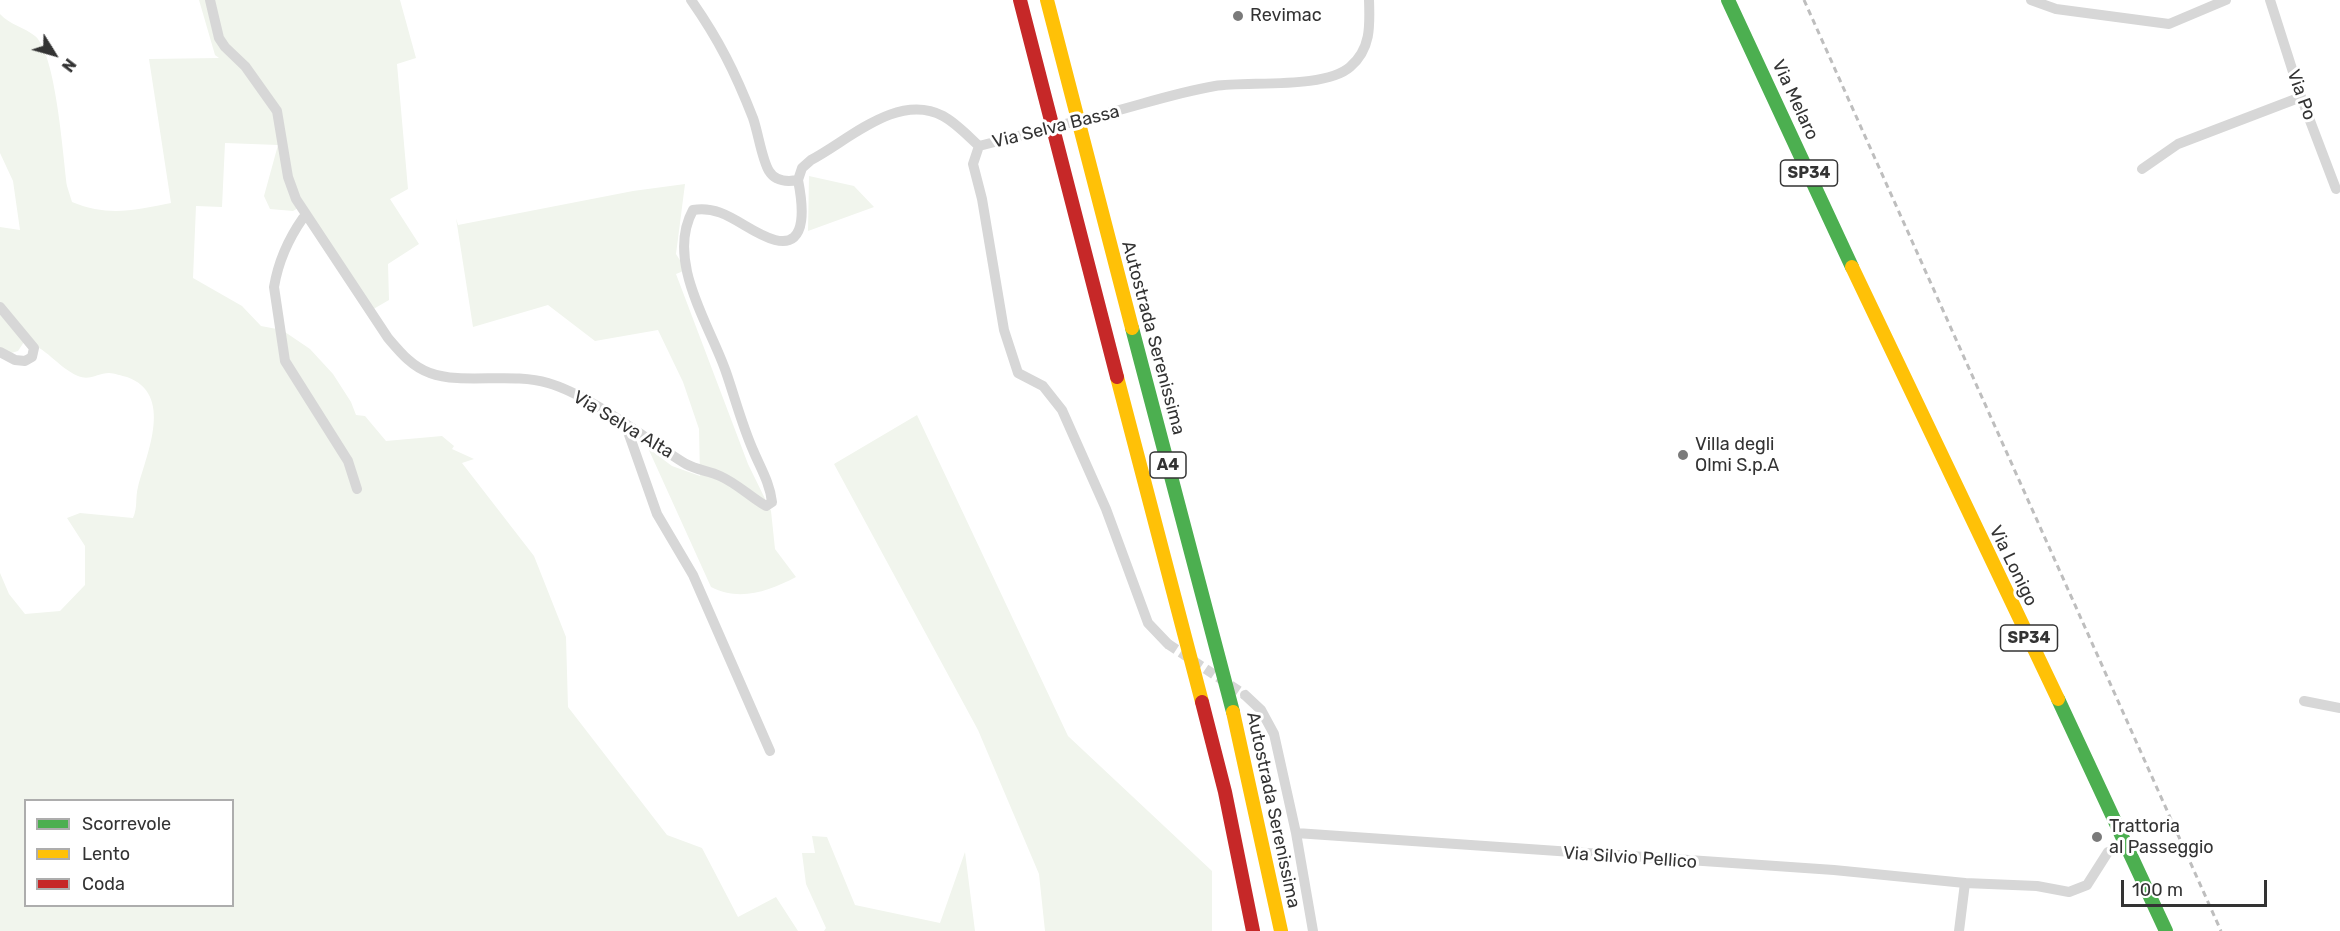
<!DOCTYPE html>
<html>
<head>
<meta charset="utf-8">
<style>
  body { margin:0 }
  #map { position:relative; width:2340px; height:931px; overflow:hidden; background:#fff; font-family:Rubik,sans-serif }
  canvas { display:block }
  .legend { position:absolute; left:24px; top:799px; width:210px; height:108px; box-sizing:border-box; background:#fff; border:2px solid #adadad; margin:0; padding:8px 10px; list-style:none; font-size:18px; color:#333 }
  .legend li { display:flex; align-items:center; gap:12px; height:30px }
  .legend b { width:30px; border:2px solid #adadad }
  .north { position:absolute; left:24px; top:24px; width:60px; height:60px; -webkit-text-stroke:4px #fff; paint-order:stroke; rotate:127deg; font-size:16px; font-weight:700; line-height:24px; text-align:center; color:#333 }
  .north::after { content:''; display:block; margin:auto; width:21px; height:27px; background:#333; clip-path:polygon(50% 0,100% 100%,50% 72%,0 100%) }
  .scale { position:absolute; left:2121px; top:880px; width:146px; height:27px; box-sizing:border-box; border:3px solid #333; border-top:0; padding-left:8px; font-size:18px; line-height:21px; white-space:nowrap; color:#333; -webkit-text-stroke:4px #fff; paint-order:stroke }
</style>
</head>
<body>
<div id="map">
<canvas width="2340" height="931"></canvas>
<ul class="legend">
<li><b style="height:8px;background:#4caf50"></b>Scorrevole</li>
<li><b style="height:8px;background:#ffc107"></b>Lento</li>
<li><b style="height:8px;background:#c62828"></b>Coda</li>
</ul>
<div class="north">N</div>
<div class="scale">100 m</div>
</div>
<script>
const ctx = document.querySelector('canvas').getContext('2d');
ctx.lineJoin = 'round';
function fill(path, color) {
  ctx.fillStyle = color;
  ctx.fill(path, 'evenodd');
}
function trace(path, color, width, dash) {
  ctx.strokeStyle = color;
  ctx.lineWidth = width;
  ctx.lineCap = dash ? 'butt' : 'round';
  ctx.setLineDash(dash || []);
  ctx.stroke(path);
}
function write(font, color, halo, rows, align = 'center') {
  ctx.font = font + ' Rubik,sans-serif';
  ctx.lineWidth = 6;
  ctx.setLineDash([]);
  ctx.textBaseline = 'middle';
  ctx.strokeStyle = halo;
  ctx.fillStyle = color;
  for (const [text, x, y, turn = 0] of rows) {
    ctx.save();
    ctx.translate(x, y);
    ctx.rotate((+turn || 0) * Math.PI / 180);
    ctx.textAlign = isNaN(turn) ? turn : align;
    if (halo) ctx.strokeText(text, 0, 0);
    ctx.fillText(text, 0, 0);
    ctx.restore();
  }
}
fill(new Path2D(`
  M199,0H400L416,58L397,64L408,189L390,199L419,244L388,264L389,300L370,311L300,207L293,211L270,209L264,196L278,145L225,143L222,207L196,206L193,278L242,306L261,326L282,330L310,349L333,374L351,402L356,415L365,416L386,441L442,436L454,446L452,449L474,459L462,463L534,556L566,637L568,707L667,835L702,848L738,917L776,897L798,931H0V573L9,594L25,614L60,611L85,585V546L67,518L80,513L133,518C138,507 135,498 138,487C147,453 174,394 127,377C122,376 114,373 109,373C98,373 90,381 78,376C57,367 46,346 24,342L18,351L8,354L0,350V227L20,230L13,181L0,153V14C10,25 24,27 35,36C56,53 63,156 67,186L72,202C109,217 134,210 171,203L149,59L219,58L215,55ZM26,800H232V906H26Z
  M809,176L854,186L874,207L808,231Z
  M685,184L676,254L686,270L676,274L748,464L771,511L775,549L796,577C769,591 740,602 711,587L648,448L672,466L700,476L699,429L683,382L658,330L595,341L548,305L473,327L456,218L458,225L633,191Z
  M917,415L1068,736L1212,871V931H1045L1039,874L978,730L834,464Z
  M812,836L827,837L855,905L940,923L965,852L975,931H824L826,928L806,884L802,853H815Z`), '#f1f5ed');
trace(new Path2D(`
  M1168,644L1245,695`), '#d6d6d6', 10, [10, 5]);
trace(new Path2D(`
  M210,0L219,38L225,47L245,66L277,111L288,177L296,199L388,338C400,352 412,367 430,373C462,385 512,372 548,383C590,395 647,440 686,464C697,470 709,471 720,476C738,484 750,497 766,506L772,502C770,483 760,467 753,450C742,425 735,398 726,372C710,325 665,261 693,210C725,204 746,232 775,240C810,249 802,200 798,180
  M691,0C719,40 735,72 753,118C758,132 762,160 769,171C775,181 787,182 798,180L802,168L811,160C848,141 897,92 943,116C956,123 968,136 979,146L1022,135
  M2031,0L2056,9L2169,24L2226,0
  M2270,0L2301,97L2336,189
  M1108,113C1143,104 1179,92 1215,86C1249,81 1325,89 1350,67C1371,49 1370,26 1369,0
  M979,146L973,164L982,199L1004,330L1018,373L1043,386L1062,410L1106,509L1148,623L1168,644
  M2142,169L2178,144L2301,97
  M307,217L303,218C289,238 278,263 274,287L285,361L348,461L357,489
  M0,307L34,348L32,357L25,361L15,360L0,352
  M626,426L657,514L693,575L770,751
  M1245,695L1261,710L1274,734L1296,833L1313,931
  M2304,701L2340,708
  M1296,833L1834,870L1965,883L2037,886L2069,892L2087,885L2108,852L2128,846
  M1959,931L1965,883`), '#d7d7d7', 10);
trace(new Path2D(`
  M1728,0L1852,267
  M1132,328L1233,712
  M2058,699L2166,931`), '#4caf50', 14);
trace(new Path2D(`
  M1047,0L1132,328
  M1852,267L2058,699
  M1117,377L1202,702
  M1233,712L1281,931`), '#ffc107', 14);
trace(new Path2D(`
  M1020,0L1117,377
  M1202,702L1225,792L1253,931`), '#c62828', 14);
trace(new Path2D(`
  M1804,0L2221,931`), '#bebebe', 3, [6, 4.5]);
trace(new Path2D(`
  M1022,135L1108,113`), '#d7d7d7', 10);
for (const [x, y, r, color] of [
  [1238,16,6,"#7a7a7a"],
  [1683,455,6,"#7a7a7a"],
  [2097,837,6,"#7a7a7a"]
]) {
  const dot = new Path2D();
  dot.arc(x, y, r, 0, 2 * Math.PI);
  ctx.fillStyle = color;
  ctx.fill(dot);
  trace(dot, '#fff', 2);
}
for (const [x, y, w] of [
  [1809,173,57],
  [1168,465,36],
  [2029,638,57]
]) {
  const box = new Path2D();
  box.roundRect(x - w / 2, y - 13, w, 26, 4.5);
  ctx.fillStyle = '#fff';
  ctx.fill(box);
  trace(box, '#333', 1.5);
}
write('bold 16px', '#333', null, [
  ["SP34",1809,173],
  ["A4",1168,465],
  ["SP34",2029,638]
]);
write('18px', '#333', '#fff', [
  ["Revimac",1250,16],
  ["Villa degli",1695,445],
  ["Olmi S.p.A",1695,466],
  ["Trattoria",2109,827],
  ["al Passeggio",2109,848]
], 'left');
write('18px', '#333', '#fff', [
  ["Via Po",2301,95,70],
  ["Via Melaro",1795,100,65],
  ["Via Selva Bassa",1056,127,-14],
  ["Autostrada Serenissima",1153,338,75],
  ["Via Selva Alta",623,425,31],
  ["Via Lonigo",2013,566,64],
  ["Autostrada Serenissima",1273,810,78],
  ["Via Silvio Pellico",1630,858,4]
]);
</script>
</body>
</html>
